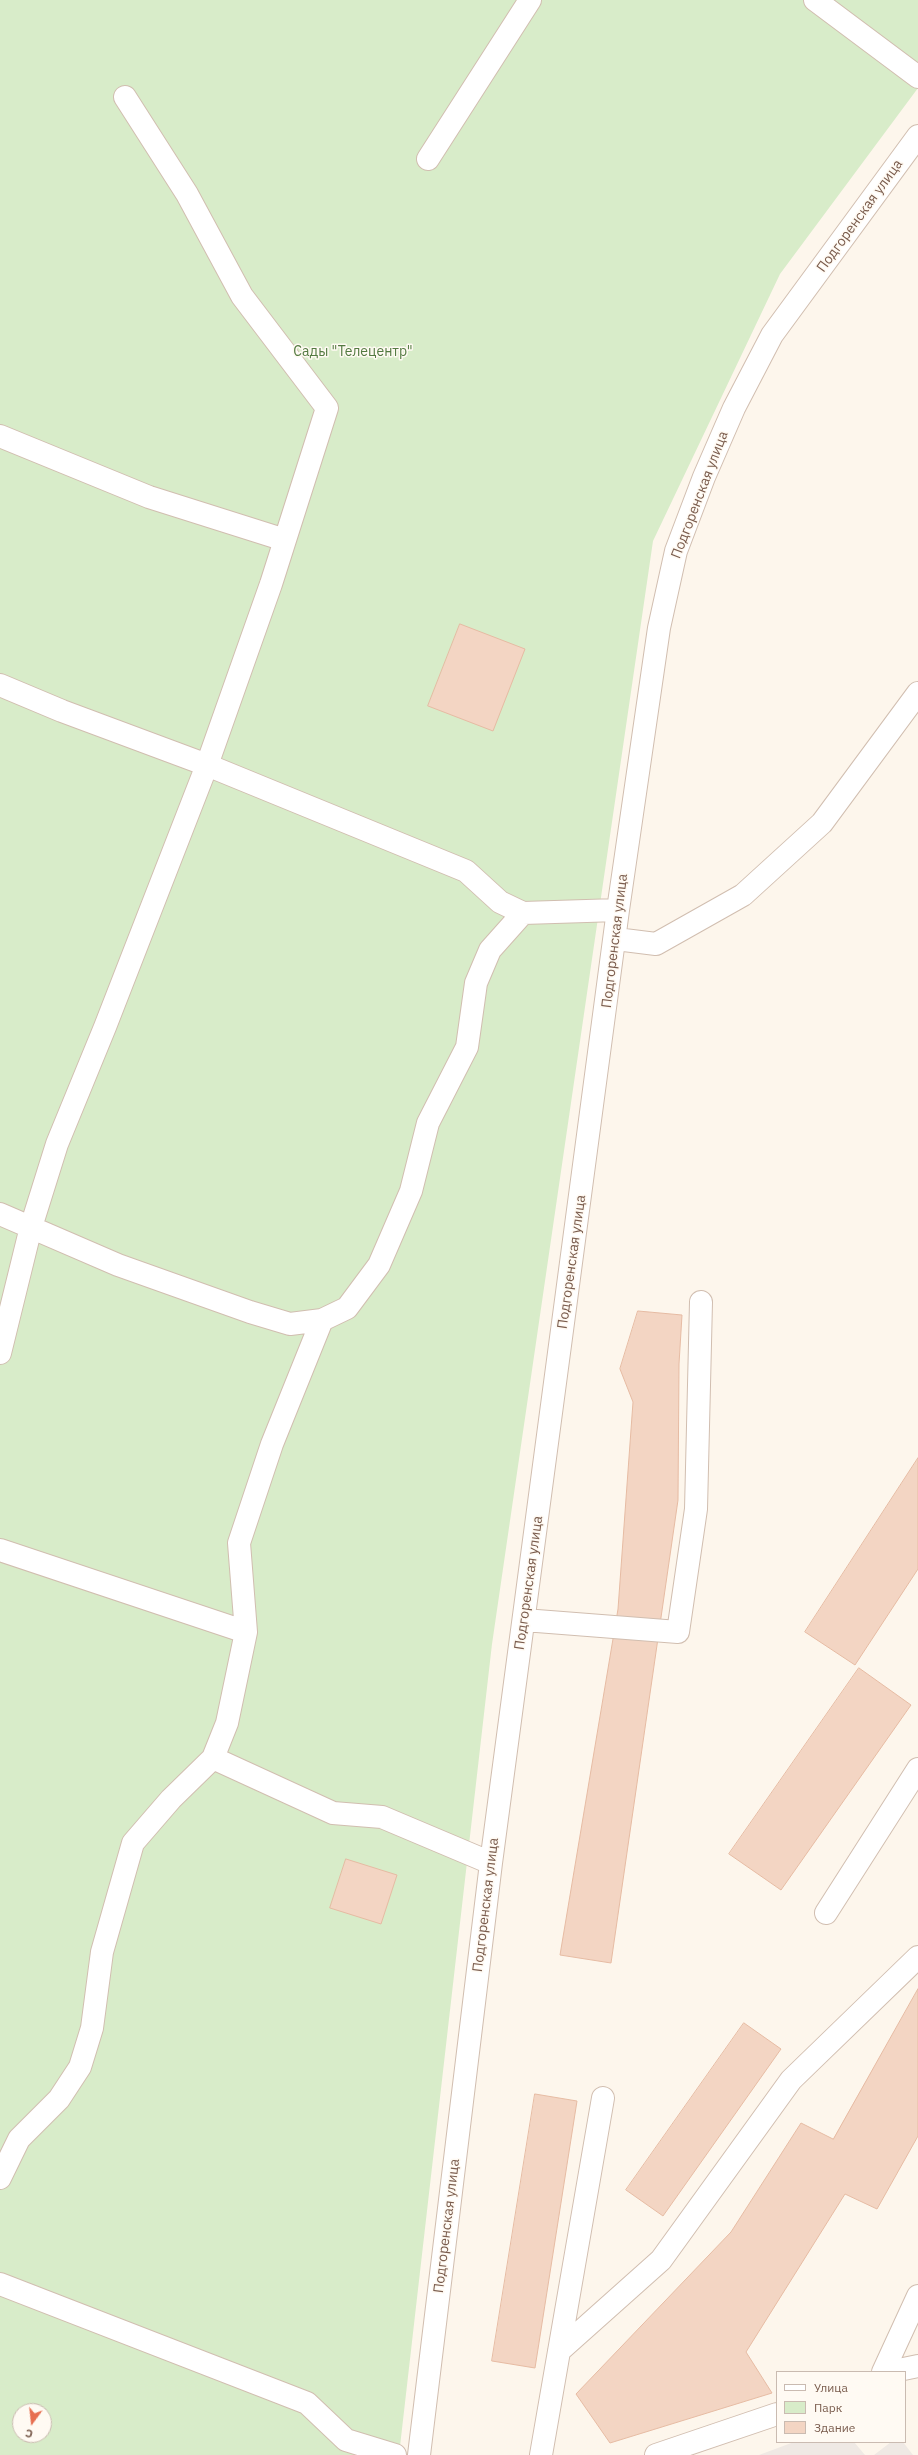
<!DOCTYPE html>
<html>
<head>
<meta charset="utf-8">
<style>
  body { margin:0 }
  #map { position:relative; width:918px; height:2455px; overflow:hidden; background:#fdf6ec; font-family:"IBM Plex Sans",sans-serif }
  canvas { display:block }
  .legend { position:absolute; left:776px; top:2371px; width:130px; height:72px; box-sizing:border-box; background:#fffaf3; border:1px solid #cabbb1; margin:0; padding:5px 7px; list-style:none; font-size:12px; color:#7a5c4d }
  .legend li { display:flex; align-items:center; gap:8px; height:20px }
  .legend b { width:20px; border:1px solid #cabbb1 }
  .north { position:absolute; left:12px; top:2403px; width:40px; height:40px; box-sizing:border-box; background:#fffaf3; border:1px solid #cabbb1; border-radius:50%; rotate:195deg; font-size:11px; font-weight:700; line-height:16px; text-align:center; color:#7a5c4d }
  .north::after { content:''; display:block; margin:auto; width:14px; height:18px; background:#e76f51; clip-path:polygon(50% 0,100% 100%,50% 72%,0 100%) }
</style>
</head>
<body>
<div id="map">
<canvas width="918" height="2455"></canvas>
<ul class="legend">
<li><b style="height:5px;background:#fff"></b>Улица</li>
<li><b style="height:11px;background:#d8ecc9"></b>Парк</li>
<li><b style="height:11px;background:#f3d5c3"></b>Здание</li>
</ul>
<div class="north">С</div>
</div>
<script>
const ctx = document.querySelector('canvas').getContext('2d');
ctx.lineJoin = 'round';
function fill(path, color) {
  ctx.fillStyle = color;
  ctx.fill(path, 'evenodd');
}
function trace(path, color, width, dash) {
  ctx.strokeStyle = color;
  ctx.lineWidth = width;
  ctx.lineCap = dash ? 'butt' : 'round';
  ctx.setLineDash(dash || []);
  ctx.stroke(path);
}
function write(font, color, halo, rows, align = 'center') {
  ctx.font = font + ' "IBM Plex Sans",sans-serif';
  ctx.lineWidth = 3;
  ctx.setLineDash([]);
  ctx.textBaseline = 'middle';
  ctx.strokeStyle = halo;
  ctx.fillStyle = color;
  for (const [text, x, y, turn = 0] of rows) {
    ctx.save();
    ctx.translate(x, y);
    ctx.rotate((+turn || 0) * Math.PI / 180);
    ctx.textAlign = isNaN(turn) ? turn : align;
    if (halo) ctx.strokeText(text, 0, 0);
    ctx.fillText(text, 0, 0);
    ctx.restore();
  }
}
fill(new Path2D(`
  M794,2442H854L865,2455H759Z
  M891,2442H903L913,2455H874Z`), '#efe9e4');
fill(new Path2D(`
  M0,0H918V88L780,274L653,541L492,1644L399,2455H0ZM20,2411H44V2435H20Z`), '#d8ecc9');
const building = new Path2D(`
  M460,624L525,649L493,731L428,706Z
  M638,1311L682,1315L679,1364L678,1500L611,1963L560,1955L618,1609L633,1402L620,1369Z
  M918,1458V1569L855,1665L805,1632Z
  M859,1668L911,1705L781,1890L729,1854Z
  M346,1859L397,1875L381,1924L330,1908Z
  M918,1989V2136L877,2209L845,2194L746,2352L772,2393L610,2443L576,2394L731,2232L801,2123L833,2139Z
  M744,2023L781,2049L663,2216L626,2190Z
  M535,2094L577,2101L535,2368L492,2361Z`);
fill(building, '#f3d5c3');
trace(building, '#e6bba3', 1);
const minor = new Path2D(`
  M815,0L918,77
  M125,97L187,194L242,296L327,408L271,584L207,765L466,871L500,902L523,913L618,910
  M428,159L530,0
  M0,436L149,497L285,540
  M0,685L62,711L207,765L105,1027L57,1144L31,1227L0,1353
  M616,939L656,944L743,895L822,823L918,693
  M0,1214L118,1265L250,1312L290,1324L322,1320L347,1308L379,1265L411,1191L428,1123L467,1047L476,983L490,950L523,913
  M0,1550L246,1632
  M524,1620L678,1632L696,1509L701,1302
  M213,1758L333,1813L382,1817L491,1863
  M826,1913L918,1769
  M0,2178L19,2139L59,2099L80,2067L92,2028L102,1952L133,1843L171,1799L213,1758L227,1723L246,1632L239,1543L272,1444L322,1320
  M0,2284L307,2403L346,2440L395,2455
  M559,2351L661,2260L791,2080L918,1957
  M883,2372L918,2296
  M889,2372L918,2366
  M419,2455L491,1863L618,910L659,628L676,551L704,477L734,408L772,335L918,136
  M541,2455L603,2098
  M656,2455L777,2414`);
trace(minor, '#d1beb0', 24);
trace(minor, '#fff', 22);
write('14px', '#7a5c4d', '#fffaf3', [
  ["Подгоренская улица",860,216,-54],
  ["Подгоренская улица",700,495,-69],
  ["Подгоренская улица",615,941,-83],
  ["Подгоренская улица",572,1262,-82],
  ["Подгоренская улица",529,1583,-82],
  ["Подгоренская улица",486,1905,-83],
  ["Подгоренская улица",447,2226,-83]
]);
write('14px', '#537a41', '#fffaf3', [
  ["Сады \"Телецентр\"",353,352]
]);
</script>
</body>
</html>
